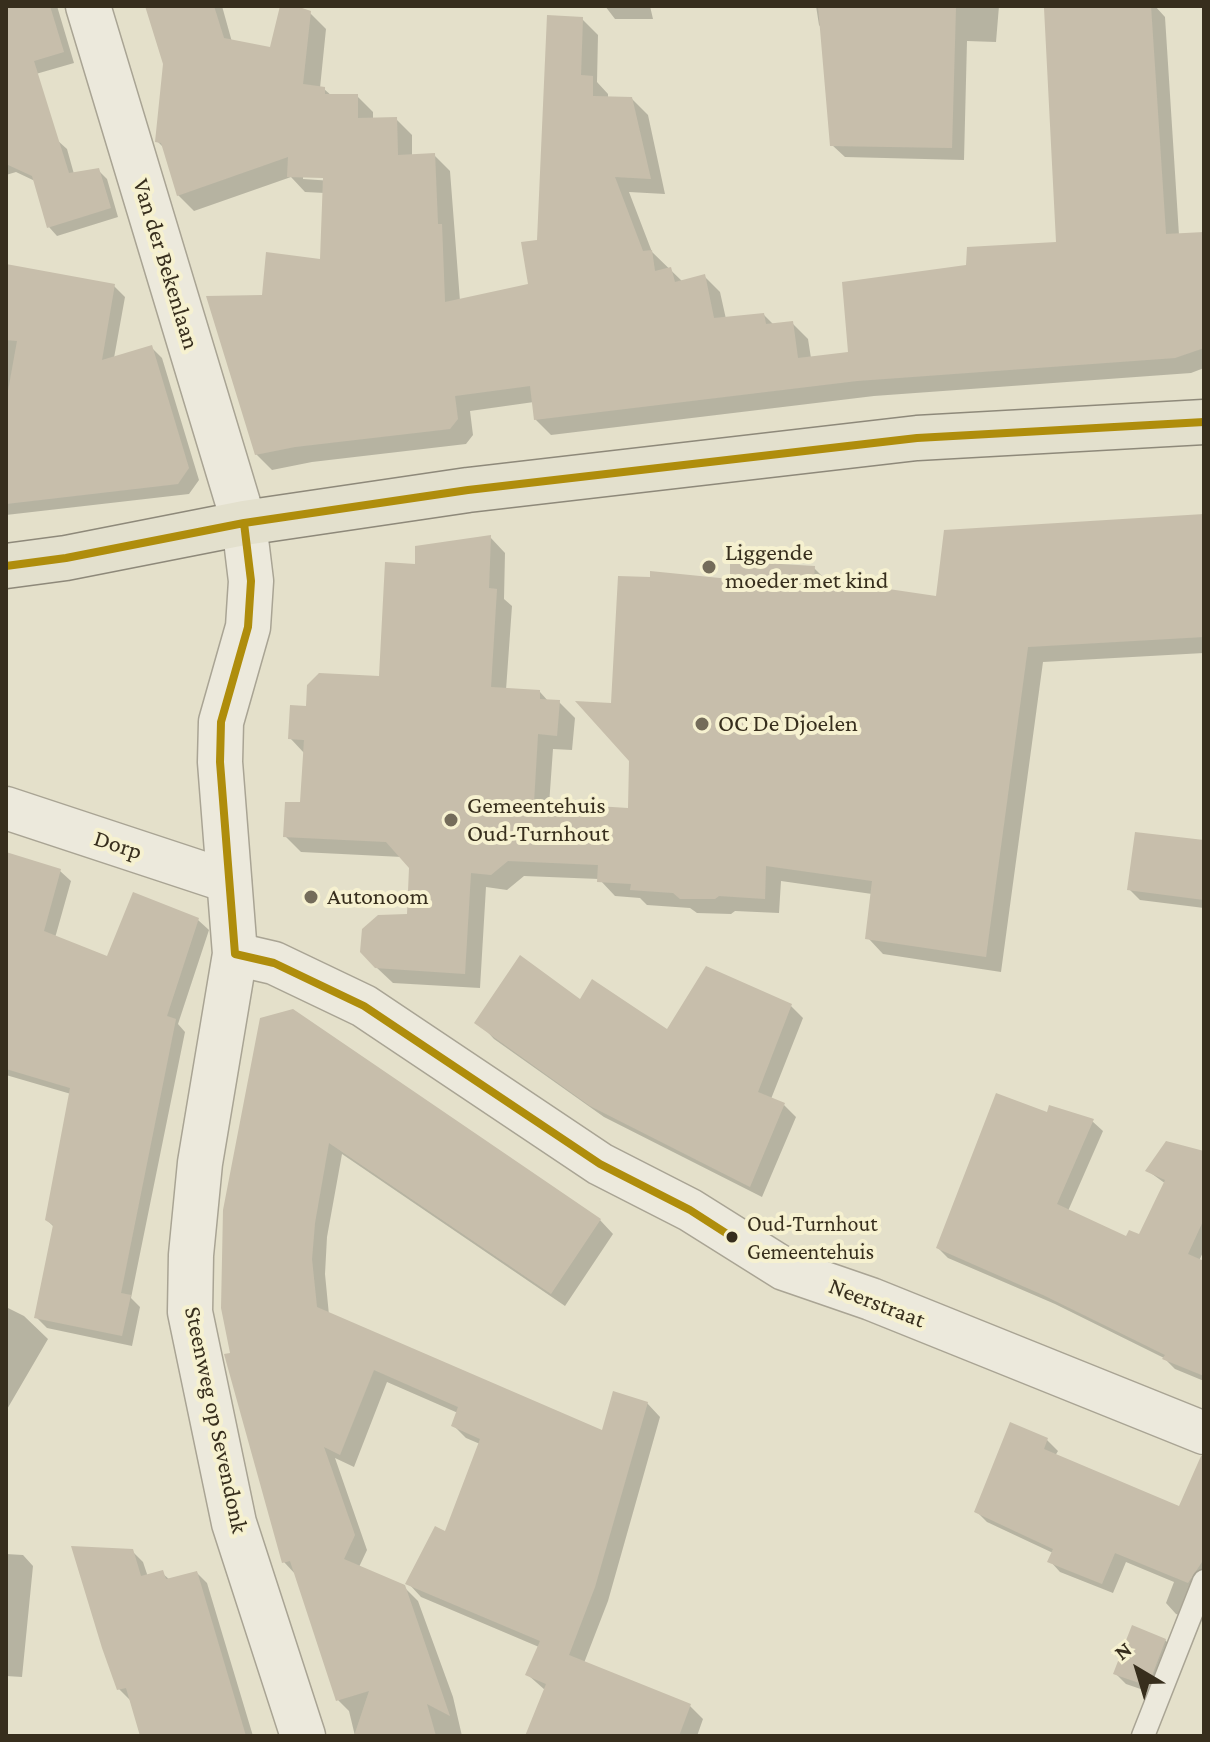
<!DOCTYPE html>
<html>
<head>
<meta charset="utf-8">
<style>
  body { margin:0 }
  #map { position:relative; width:1210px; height:1742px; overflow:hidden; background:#e4e0ca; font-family:"Crimson Pro",serif }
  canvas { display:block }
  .frame { position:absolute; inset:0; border:8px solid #372e1d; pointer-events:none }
  .north { position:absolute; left:1098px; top:1630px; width:80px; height:80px; -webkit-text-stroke:6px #f6f1d0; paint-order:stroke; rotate:322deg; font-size:22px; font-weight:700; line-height:32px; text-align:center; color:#372e1d }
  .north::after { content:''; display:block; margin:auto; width:28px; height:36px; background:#372e1d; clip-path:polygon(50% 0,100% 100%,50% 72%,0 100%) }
</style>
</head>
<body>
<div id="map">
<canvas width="1210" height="1742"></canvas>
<div class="frame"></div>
<div class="north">N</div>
</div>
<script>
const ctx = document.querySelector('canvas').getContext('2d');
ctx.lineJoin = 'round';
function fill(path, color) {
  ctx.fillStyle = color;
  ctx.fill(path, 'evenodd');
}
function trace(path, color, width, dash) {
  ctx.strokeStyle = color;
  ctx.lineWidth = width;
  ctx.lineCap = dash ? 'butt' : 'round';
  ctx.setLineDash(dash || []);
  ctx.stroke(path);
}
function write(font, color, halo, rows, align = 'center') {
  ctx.font = font + ' "Crimson Pro",serif';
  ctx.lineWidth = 8;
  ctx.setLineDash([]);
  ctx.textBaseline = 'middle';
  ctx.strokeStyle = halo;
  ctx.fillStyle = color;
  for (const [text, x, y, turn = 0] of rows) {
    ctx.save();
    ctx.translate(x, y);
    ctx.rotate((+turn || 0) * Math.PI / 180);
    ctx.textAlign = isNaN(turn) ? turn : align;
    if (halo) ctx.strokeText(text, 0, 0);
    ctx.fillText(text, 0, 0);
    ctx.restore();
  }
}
fill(new Path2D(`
  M6,6H57L74,63L22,78L6,52Z
  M147,6H222L232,42L262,87L282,6L310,13L326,29L320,88L324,89L332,96H357L373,112V120L396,119L412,135V156L434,155L450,171L460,301L530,286L582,19L598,35L597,82L608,94V98L632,99L648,115L665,194L629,192L652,252L683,282L704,276L720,292L726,319L764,315L774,325L792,323L808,339L811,358L850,354L968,267L1058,244L1046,9L1087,6H1155L1165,17L1179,235L1204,234V368L1191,373L874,396L551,435L535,419L534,402L470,411L473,435L466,444L312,462L272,470L256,454L264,297L322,261L325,193L305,192L291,177L194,211L178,195L165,149L157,141L165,64ZM303,175L333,177V181L303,179Z
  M605,6H650L653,19H615Z
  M816,6H999L996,42L967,41L964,160L845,157L832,145L822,29L819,25Z
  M6,121L57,140L67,149L74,174L98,170L107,179L118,217L57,236L49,227L35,181L16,172L6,175Z
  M6,266L114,286L125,297L114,358L152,348L162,358L199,480L189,494L6,515Z
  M1204,517V653L1043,662L1001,972L883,954L868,938L872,894L781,881L779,913L735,911L731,914L697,913L690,908L647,905L640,898L615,896L599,879L524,876L507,890L486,887L480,988L393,983L376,967L409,916L411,868L402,857L301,852L285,836L302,805L305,754L290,738L307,708L381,678L417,566L490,537L505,553L504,599L512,606L506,690L540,692L549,702H559L575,718L572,750L553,749L549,805L629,811L631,760L613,705L732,581L814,568L828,582L937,598Z
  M1204,842V908L1140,900L1129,889Z
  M6,854L60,871L71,881L55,938L108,959L198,920L209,930L178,1024L185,1032L131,1298L140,1307L132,1346L47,1328L36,1317L54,1227L47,1220L71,1094L6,1075Z
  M580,1002L667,1031L791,1006L803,1018L771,1099L784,1105L796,1117L762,1197L604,1117L494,1039L482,1026Z
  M262,1020L600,1220L613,1234L565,1306L342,1154L327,1237L325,1274L329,1315L603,1432L647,1403L660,1417L608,1601L584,1663L690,1706L703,1719L697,1736H527L545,1690L528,1675L539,1647L421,1597L408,1583L446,1534L480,1444L466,1438L453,1425L458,1413L387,1382L354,1467L335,1458L367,1550L359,1567L404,1587L418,1601L453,1697L462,1736H355L349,1711L338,1700L297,1576L284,1562L232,1355Z
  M1048,1115L1092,1121L1103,1131L1068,1211L1127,1239L1140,1237L1166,1184L1148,1171L1204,1153V1250L1199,1261L1204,1264V1381L1175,1369L1164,1358L1055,1304L948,1258L938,1248Z
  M6,1307L24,1316L48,1339L6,1411Z
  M1047,1440L1058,1451L1055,1456L1180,1509H1204V1583L1189,1618L1176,1614L1166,1603L1174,1582L1126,1562L1113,1593L1060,1572L1050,1561L1053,1553L987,1522L976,1511Z
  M132,1551L143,1562L148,1577L162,1573L170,1580L197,1573L207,1583L253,1736H142L130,1700L119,1689Z
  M6,1554L23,1555L33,1566L22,1677L6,1676Z
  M1165,1640L1176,1651L1158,1695L1126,1684L1115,1673Z`), '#0003');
fill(new Path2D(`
  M6,6H50L64,52L34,61L69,173L99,168L111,208L47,228L32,176L6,164Z
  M145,6H214L224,38L270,47L280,6H296L311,11L303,84L325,87V94H358V118L397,117L398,155L435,153L438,224H442L445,302L528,284L521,242L537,240L547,15L583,17L581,75L593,76V96L632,97L651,179L615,177L643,251L652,250L655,271L671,267L675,282L705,274L714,318L764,313L766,324L793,321L798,358L848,352L842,282L966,265L967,247L1056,242L1044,8L1151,6L1166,234L1204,232V348L1175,358L857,381L534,420L530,386L455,396L458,419L450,429L295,447L255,455L206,296L262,295L266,252L320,259L323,178L287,177L288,157L177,196L161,143L155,142L163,64Z
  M818,6H956L952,148L830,146Z
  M6,264L115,284L102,360L152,345L189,468L178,484L6,504V402L17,341L6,340Z
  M1204,514V637L1028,647L986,957L865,939L872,881L766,866L765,899L719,896L715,899H680L673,893L630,890L631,884L597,882L598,865L508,861L491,875L471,873L465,974L375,968L360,952L362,929L378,915L407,914L409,868L386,842L283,837L285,802H300L304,740L288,739L290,705L306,706L307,685L319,673L379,676L385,562L415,564V546L491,535L489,588L497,589L491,687L540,690V699L560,700L557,736L538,734L534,802L628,808L629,761L575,701L611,703L618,576L650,577V571L730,579V561L815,566L814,578L936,596L944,530Z
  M1135,832L1204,840V900L1127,890Z
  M6,852L61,869L44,931L107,956L133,892L199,918L167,1016L176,1019L121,1293L131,1295L122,1336L34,1318L53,1225L45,1220L70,1088L6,1069Z
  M520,955L580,999L592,979L667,1029L706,966L792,1004L758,1092L785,1103L750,1187L590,1106L474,1023Z
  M293,1009L601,1219L551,1294L329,1143L315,1223L312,1259L317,1307L602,1430L613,1391L648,1402L595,1587L569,1655L691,1704L679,1736H525L546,1684L525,1675L540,1641L405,1584L435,1526L445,1531L480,1439L451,1426L458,1407L374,1370L340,1455L324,1447L355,1535L344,1559L405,1585L450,1716L427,1704L436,1736H354L369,1691L336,1701L290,1561L282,1563L224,1354L230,1353L221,1308L223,1210L260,1018Z
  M996,1093L1047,1112L1049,1105L1094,1119L1057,1204L1126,1236L1129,1230L1139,1234L1165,1180L1145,1171L1166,1141L1204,1151V1219L1188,1254L1204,1261V1376L1162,1359L1165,1355L1043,1295L936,1248Z
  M1010,1422L1048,1438L1044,1449L1179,1506L1201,1456H1204V1559L1188,1583L1115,1553L1102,1584L1047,1562L1053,1549L974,1512Z
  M71,1546L133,1549L141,1576L163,1570L166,1579L197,1571L246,1736H140L126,1688L117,1690L102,1648Z
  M1132,1625L1166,1639L1148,1686L1113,1674Z`), '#c7beab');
const service = new Path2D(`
  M1143,1736L1204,1581`);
const minor = new Path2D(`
  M6,808L230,882
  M235,954L274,963L364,1006L600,1164L690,1210L784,1269L871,1299L1204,1433`);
const tertiary = new Path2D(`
  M88,6L244,523L251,581L248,627L221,722L220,762L235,954L200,1163L191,1255L190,1312L234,1523L303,1736`);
const primary = new Path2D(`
  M6,566L66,558L244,523L468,490L917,438L1204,422`);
trace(service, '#a9a494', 25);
trace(minor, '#a9a494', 45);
trace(tertiary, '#a9a494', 47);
trace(primary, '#8e897a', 47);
trace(service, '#ece9dc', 22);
trace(minor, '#ece9dc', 42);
trace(tertiary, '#ece9dc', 44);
trace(primary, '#e3e0cd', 44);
trace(new Path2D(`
  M244,523L251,581L248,627L221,722L220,762L235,954L274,963L364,1006L600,1164L690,1210L732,1237
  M6,566L66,558L244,523L468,490L917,438L1204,422`), '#af8d0c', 8);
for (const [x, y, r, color] of [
  [709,567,8,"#746c5a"],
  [702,724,8,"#746c5a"],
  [451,820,8,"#746c5a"],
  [311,897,8,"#746c5a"],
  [732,1237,7,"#372e1d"]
]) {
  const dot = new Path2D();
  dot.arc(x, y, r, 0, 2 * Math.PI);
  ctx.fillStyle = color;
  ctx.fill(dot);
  trace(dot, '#f6f1d0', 3);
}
write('22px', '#372e1d', '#f6f1d0', [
  ["Oud-Turnhout",747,1224],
  ["Gemeentehuis",747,1252]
], 'left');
write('24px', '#372e1d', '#f6f1d0', [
  ["Van der Bekenlaan",166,264,73],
  ["Dorp",118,845,18],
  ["Neerstraat",877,1303,21],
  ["Steenweg op Sevendonk",216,1420,78]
]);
write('24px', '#372e1d', '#f6f1d0', [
  ["Liggende",725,553],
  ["moeder met kind",725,581],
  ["OC De Djoelen",718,724],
  ["Gemeentehuis",467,806],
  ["Oud-Turnhout",467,834],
  ["Autonoom",327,897]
], 'left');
</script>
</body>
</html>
